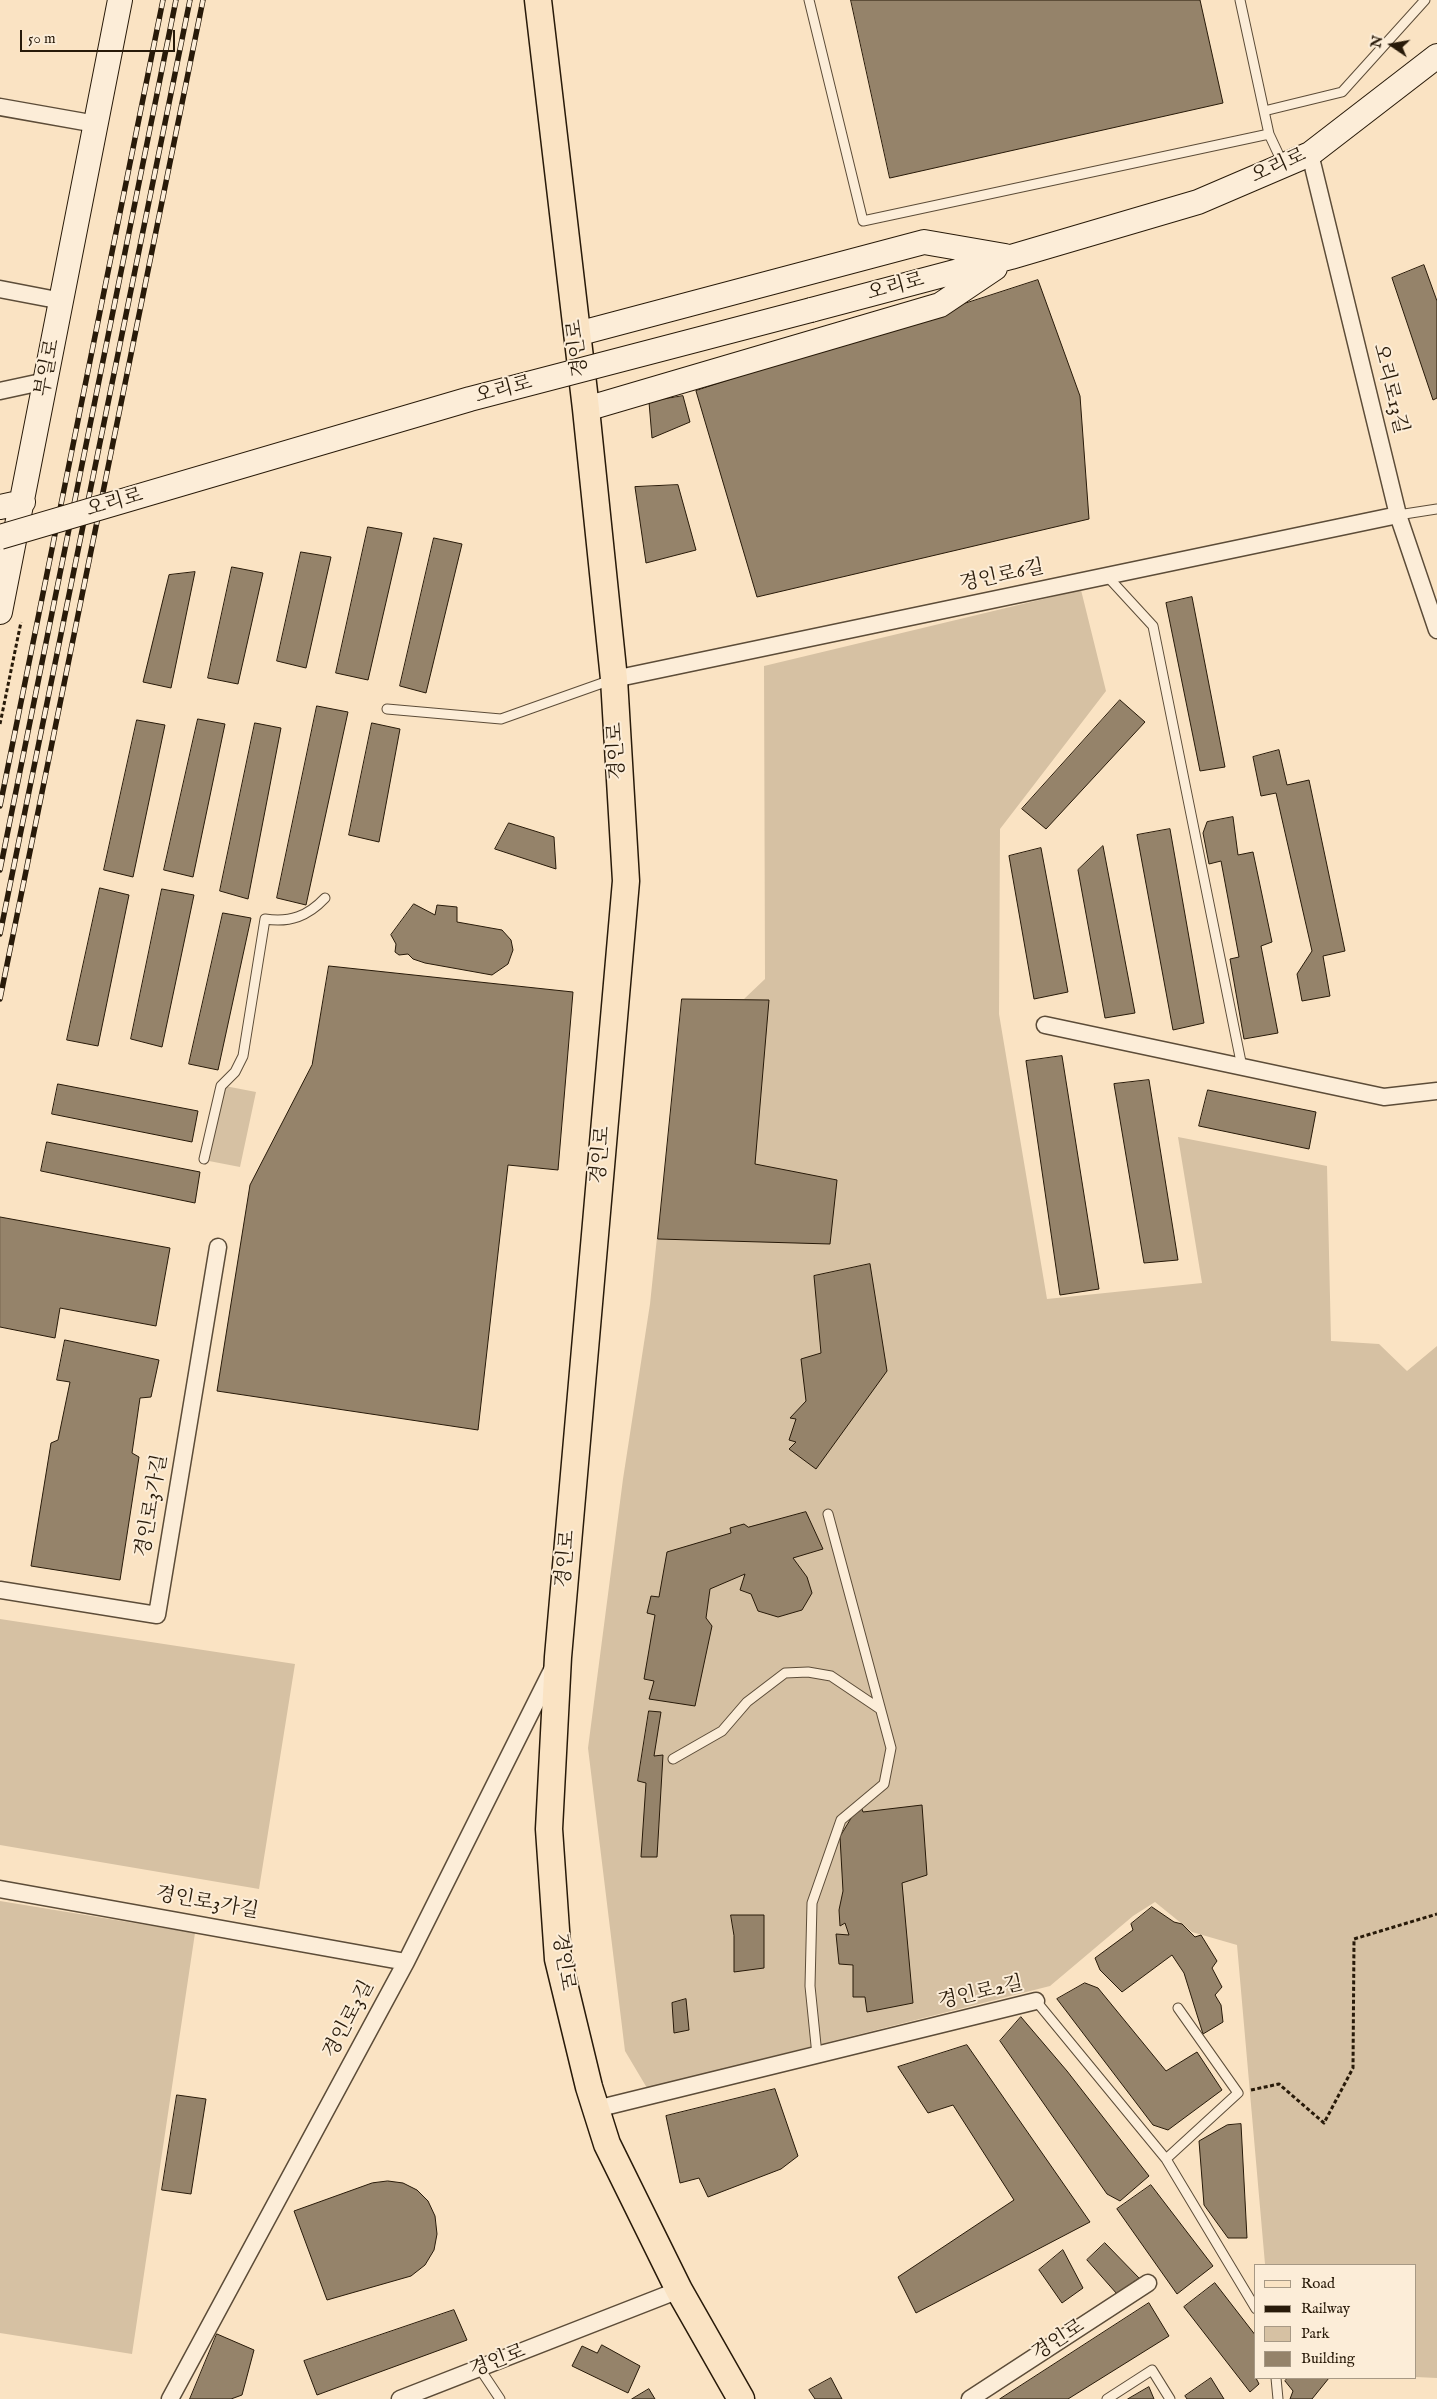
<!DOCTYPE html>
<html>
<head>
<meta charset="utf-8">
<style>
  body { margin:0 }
  #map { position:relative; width:1437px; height:2399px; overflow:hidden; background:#fae3c3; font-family:"IM FELL English",serif }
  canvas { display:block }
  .legend { position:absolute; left:1254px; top:2264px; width:162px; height:115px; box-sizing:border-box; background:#fcedd8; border:1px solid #a79985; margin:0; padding:6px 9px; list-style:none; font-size:15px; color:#281a09 }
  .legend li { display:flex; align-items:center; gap:10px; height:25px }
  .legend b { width:25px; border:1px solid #a79985 }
  .north { position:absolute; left:1367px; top:20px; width:50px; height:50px; -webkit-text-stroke:4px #fcedd8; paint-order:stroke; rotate:282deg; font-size:14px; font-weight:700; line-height:20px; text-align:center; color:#281a09 }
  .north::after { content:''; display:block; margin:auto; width:18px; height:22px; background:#281a09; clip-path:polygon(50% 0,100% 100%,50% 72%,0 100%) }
  .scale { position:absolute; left:20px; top:30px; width:155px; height:22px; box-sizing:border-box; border:2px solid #281a09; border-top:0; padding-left:6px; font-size:15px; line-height:18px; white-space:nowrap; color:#281a09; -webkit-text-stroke:4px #fcedd8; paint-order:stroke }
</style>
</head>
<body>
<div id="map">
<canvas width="1437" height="2399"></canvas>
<ul class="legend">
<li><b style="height:6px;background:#fae3c3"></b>Road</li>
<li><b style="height:6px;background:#281a09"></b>Railway</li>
<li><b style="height:14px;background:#d6c1a3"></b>Park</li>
<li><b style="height:14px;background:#95836a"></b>Building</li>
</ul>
<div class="north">N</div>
<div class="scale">50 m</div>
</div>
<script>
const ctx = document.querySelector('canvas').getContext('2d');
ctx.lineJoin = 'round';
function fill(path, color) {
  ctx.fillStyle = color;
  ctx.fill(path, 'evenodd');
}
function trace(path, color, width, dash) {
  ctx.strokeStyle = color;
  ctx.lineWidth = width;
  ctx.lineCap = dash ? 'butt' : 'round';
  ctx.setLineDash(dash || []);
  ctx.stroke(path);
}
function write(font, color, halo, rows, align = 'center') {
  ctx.font = font + ' "IM FELL English","Noto Serif KR",serif';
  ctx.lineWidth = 4;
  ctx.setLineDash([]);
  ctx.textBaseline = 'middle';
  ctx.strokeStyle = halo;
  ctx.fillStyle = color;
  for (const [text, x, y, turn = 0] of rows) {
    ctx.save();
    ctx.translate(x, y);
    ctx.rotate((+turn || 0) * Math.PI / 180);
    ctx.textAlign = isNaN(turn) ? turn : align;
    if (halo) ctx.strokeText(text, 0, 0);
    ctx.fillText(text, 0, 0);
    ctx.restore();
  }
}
fill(new Path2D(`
  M1081,590L1106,691L1000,829L999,1014L1047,1299L1202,1283L1178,1137L1327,1166L1331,1341L1379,1344L1407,1371L1437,1346V2378L1416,2377V2265L1265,2264L1237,1945L1192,1932L1155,1902L1133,1916L1050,1986L647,2088L625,2051L588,1748L623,1479L650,1304L682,999H744L765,979L764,666Z
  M225,1086L256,1092L240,1167L209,1161Z
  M0,1619L295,1664L259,1889L0,1845Z
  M0,1901L195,1933L132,2354L0,2333Z`), '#d6c1a3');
const building = new Path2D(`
  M851,0H1200L1223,103L890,178Z
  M1424,265L1437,301V398L1433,400L1392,278Z
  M1038,280L1080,396L1089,519L757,597L696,391Z
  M683,396L690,422L652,438L649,402Z
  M678,485L696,550L646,563L635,487Z
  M368,527L402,533L368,680L336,673Z
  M434,538L462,544L426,693L400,686Z
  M301,552L331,557L306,668L277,661Z
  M232,567L263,573L238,684L208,678Z
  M195,572L171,688L143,682L169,575Z
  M1192,597L1225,767L1200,771L1166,603Z
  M1120,700L1145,722L1046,829L1022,809Z
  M317,706L348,712L306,905L277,898Z
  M198,719L225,724L193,877L164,870Z
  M137,720L165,725L133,877L104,870Z
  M255,723L281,728L248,899L220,891Z
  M372,723L400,729L379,842L349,835Z
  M1279,750L1287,785L1309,780L1345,951L1323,956L1330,996L1302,1001L1297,974L1312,951L1276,793L1261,796L1253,757Z
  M1233,817L1238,855L1253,852L1272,942L1261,946L1278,1033L1244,1039L1230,959L1239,957L1221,861L1209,864L1203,833L1207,822Z
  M509,823L554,837L556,869L495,849Z
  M1170,829L1204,1023L1173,1030L1137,835Z
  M1103,846L1135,1013L1105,1018L1078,870Z
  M1041,848L1068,992L1034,999L1009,856Z
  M100,888L129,895L98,1046L67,1040Z
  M162,889L194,895L162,1047L131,1039Z
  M414,904L435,915L437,905L457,907V922L502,930L511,940L513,950L508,964L492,975L425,963L413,959L408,954L399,955L395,952L396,944L391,935Z
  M223,913L251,918L218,1070L189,1064Z
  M329,966L573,992L558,1170L508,1165L478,1430L217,1391L250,1185L312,1065Z
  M682,999L769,1000L755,1164L837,1180L830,1244L658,1239Z
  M1062,1056L1099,1289L1060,1295L1026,1061Z
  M1149,1080L1178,1260L1144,1263L1114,1084Z
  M58,1084L198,1111L192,1142L52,1114Z
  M1208,1090L1316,1112L1309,1149L1199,1126Z
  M47,1142L200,1172L195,1203L41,1171Z
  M0,1217L170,1248L156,1326L60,1308L55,1338L0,1327Z
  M870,1264L887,1371L816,1469L789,1449L796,1442L789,1440L796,1419L790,1418L806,1401L801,1359L821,1353L814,1276Z
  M65,1340L159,1360L151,1397L140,1398L132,1453L139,1457L120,1580L31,1566L51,1443L58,1440L70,1382L57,1380Z
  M806,1512L823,1549L793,1558L807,1577L812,1593L802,1610L778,1617L758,1611L751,1594L740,1590L745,1574L710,1589L706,1618L712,1626L695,1706L649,1699L654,1681L644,1679L655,1615L647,1613L651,1596L659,1597L667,1552L731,1533L730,1528L744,1524L748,1527Z
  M649,1711L661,1712L654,1756L663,1755L657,1857H641L646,1783L638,1781Z
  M860,1804L863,1812L922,1805L927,1875L902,1883L913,2003L867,2012L865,1997H853V1965L839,1964L836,1934L849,1935L845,1923L840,1926L839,1910L843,1891L840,1837Z
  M1152,1907L1174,1922L1182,1924L1195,1937L1201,1935L1217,1961L1212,1968L1222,1987L1215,1995L1221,2005L1223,2022L1203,2034L1184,1973L1172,1955L1122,1992L1100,1970L1095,1958L1133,1930L1131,1924Z
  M731,1915H764V1968L734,1972V1936Z
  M1085,1983L1098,1988L1166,2071L1197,2052L1222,2090L1168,2130L1153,2125L1057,1999Z
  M686,1999L689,2030L674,2033L672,2003Z
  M1021,2017L1067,2071L1149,2176L1120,2201L1107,2194L1000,2041Z
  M967,2045L1090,2222L916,2313L898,2277L1014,2200L953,2105L928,2113L898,2067Z
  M775,2089L798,2156L781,2169L708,2197L699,2178L680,2183L666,2116Z
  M177,2095L206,2099L191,2194L162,2190Z
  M1241,2124L1247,2238H1228L1204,2205L1199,2141L1227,2125Z
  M388,2181L403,2183L417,2190L428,2201L435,2216L437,2234L434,2250L425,2265L411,2276L327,2300L294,2211L372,2183Z
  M1151,2185L1213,2266L1177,2294L1117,2209Z
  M1105,2243L1139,2278L1117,2294L1087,2260Z
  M1063,2250L1083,2288L1062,2303L1039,2270Z
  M1215,2283L1256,2336V2378L1259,2384L1250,2392L1184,2307Z
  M1149,2303L1169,2336L1068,2399H1000Z
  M454,2310L467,2340L317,2395L304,2361Z
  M217,2334L254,2350L242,2395L231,2399H190Z
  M602,2345L640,2366L628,2393L572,2366L582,2346L597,2353Z
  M831,2378L842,2399H815L809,2390Z
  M1211,2378L1224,2399H1187L1185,2396Z
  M1288,2378H1329L1312,2399H1290L1293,2391L1285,2381Z
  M1149,2387L1154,2399H1128Z
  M649,2389L655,2399H632Z`);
fill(building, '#95836a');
trace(building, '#281a09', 1);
const lane = new Path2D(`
  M809,0L863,221L1269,134
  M1240,0L1269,134L1283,164
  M1264,111L1342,92L1425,0
  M1398,515L1437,509
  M1107,576L1153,626L1242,1067
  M387,709L501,719L611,680
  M204,1159L221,1086L235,1072L243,1056L265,919C290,923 308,916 325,898
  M673,1759L722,1731L747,1702L785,1673L808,1672L831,1676L880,1709
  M1036,2001L1166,2159L1256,2309
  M817,2055L810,1986L812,1903L841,1820L884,1784L891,1748L828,1514
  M1166,2159L1238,2093L1178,2008
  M480,2369L500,2399
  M1276,2378L1278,2399
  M1107,2399L1152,2370L1170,2399`);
const street = new Path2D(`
  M0,107L96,124
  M1310,154L1398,515L1437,630
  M0,289L62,301
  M0,391L46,381
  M614,679L1398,515
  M1045,1025L1384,1097L1437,1091
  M0,1590L157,1615L218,1247
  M0,1889L406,1962
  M596,2109L1036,2001
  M170,2399L406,1962L553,1668
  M400,2399L679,2290
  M970,2399L1148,2283`);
const secondary = new Path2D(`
  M811,310L1011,257L1198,202L1310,154L1437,56
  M577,334L924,242L1005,256
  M586,409L940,305L995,268
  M0,507L23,502
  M0,612L120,0`);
const primary = new Path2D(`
  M538,0L586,409L614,679L626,881L558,1657L549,1829L558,1959L589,2087L607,2144L679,2290L741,2399`);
trace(lane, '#5c4c38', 11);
trace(street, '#5c4c38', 19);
trace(secondary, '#281a09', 26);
trace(primary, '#281a09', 29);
trace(new Path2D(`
  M0,724L21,622
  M1251,2090L1279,2084L1324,2123L1353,2068L1354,1939L1437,1914`), '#281a09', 3, [4, 2.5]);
trace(lane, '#fcedd8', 9);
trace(street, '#fcedd8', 16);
trace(secondary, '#fcedd8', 24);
trace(primary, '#fae3c3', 26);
const rail = new Path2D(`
  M0,806L163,0
  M0,870L176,0
  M0,934L190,0
  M0,999L203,0`);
trace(rail, '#281a09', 5.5);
trace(rail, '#fcedd8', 4, [11]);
const secondaryBridge = new Path2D(`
  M0,537L470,399L811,310`);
trace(secondaryBridge, '#281a09', 26, []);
trace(secondaryBridge, '#fcedd8', 24);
write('20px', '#281a09', '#fcedd8', [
  ["오리로",1279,167,-24],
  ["오리로",896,288,-15],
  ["경인로",579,348,-97],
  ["부일로",49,368,-79],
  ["오리로13길",1389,389,76],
  ["오리로",504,391,-15],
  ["오리로",115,504,-16],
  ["경인로6길",1002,577,-12],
  ["경인로",618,751,-93],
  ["경인로",602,1155,-85],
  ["경인로3가길",153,1506,-80],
  ["경인로",567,1559,-85],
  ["경인로3가길",207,1904,10],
  ["경인로",562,1962,81],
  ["경인로2길",981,1994,-13],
  ["경인로3길",350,2020,-62],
  ["경인로",1059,2341,-33],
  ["경인로",498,2362,-21]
]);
</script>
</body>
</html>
